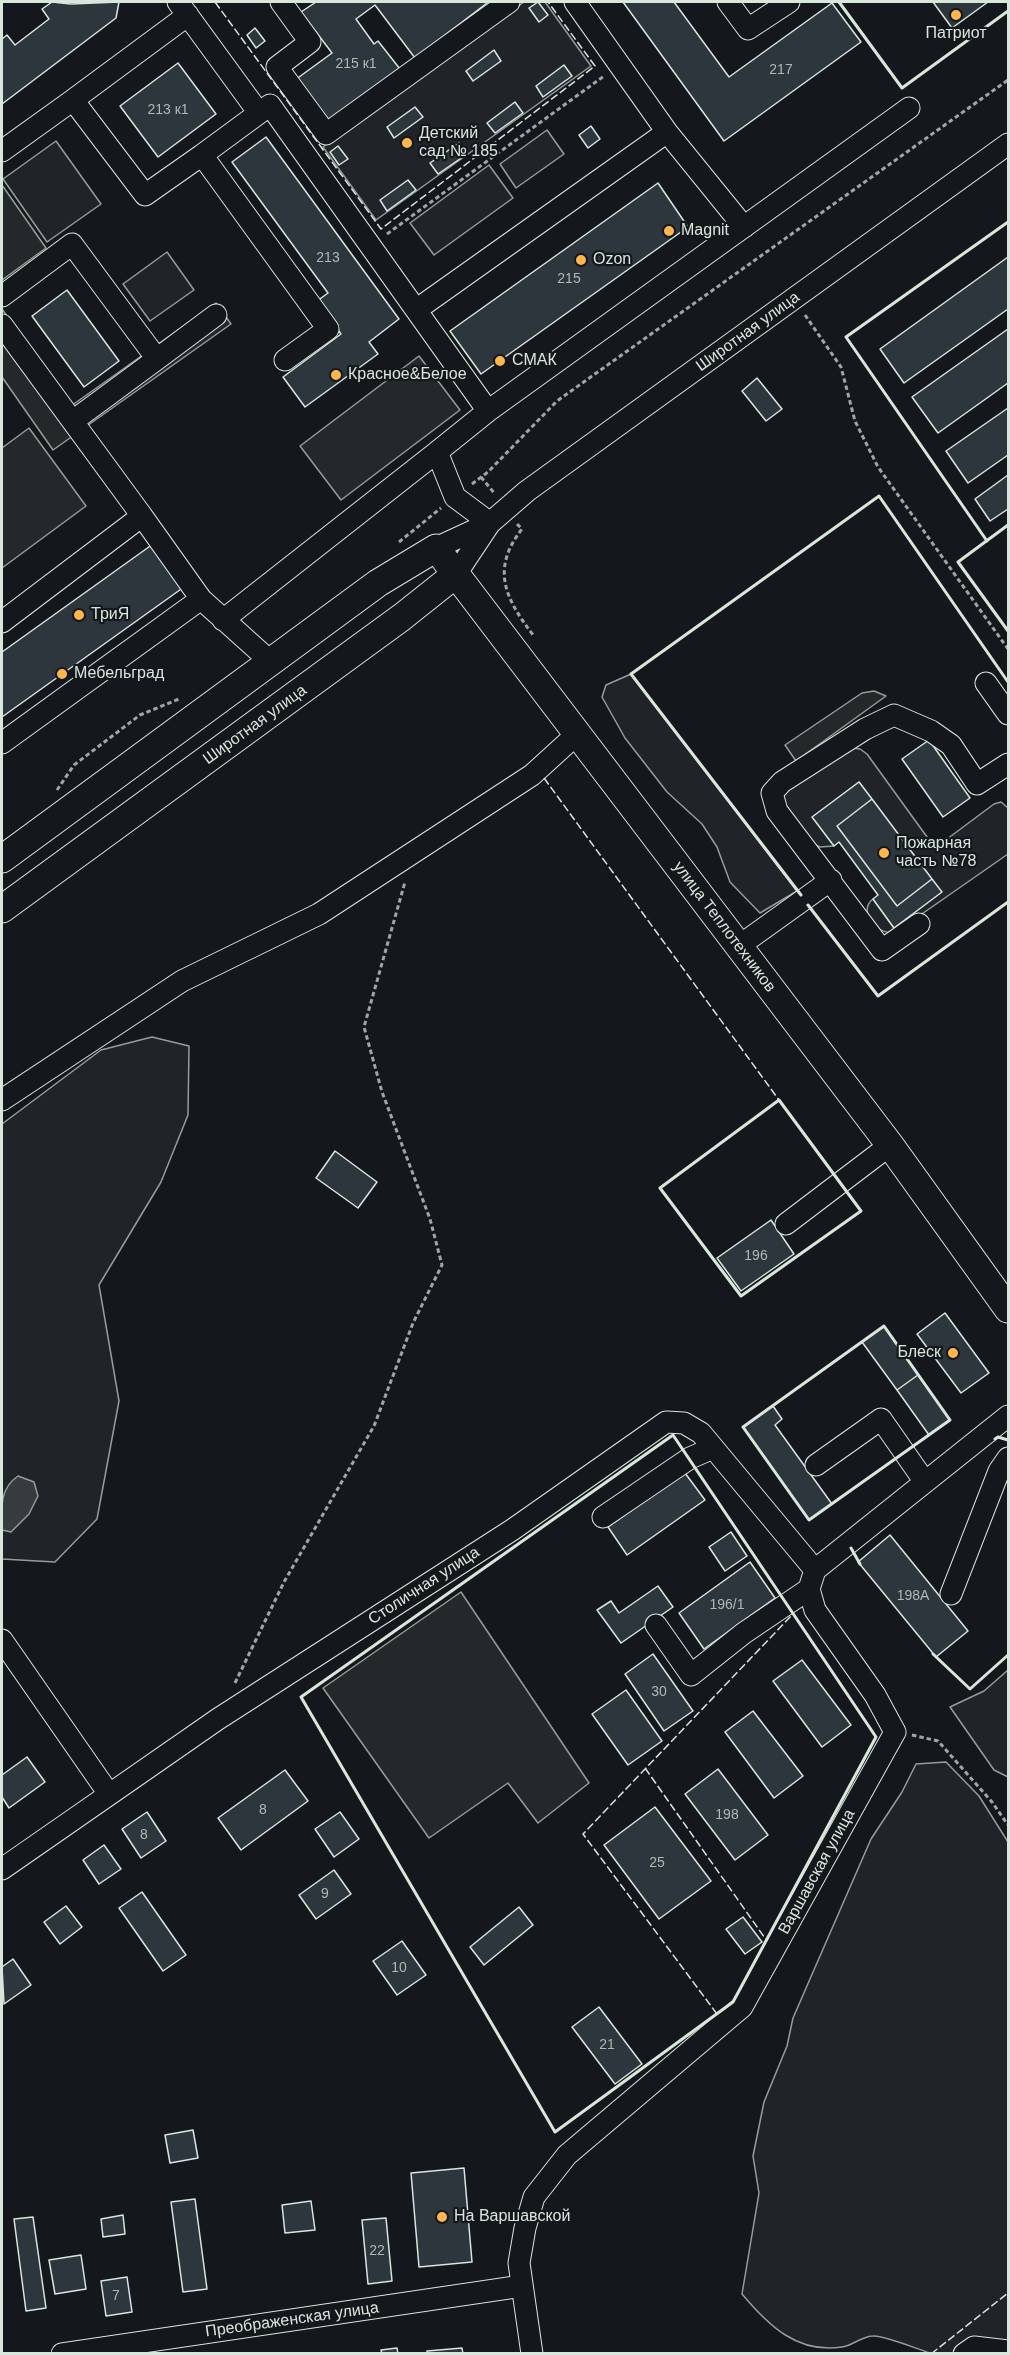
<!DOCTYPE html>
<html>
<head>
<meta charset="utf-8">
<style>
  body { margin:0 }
  #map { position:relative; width:1010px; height:2355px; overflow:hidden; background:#14181c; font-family:Arial,sans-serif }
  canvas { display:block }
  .frame { position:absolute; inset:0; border:3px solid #d8e6dc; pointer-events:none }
</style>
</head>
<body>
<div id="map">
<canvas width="1010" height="2355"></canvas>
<div class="frame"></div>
</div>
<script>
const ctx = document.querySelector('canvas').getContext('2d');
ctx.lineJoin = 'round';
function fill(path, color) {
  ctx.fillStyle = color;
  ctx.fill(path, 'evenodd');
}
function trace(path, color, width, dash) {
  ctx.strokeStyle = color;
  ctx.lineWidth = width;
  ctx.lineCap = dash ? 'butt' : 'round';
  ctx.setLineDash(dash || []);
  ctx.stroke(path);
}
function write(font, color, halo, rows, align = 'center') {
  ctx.font = font + ' Arial,sans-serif';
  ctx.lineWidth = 4.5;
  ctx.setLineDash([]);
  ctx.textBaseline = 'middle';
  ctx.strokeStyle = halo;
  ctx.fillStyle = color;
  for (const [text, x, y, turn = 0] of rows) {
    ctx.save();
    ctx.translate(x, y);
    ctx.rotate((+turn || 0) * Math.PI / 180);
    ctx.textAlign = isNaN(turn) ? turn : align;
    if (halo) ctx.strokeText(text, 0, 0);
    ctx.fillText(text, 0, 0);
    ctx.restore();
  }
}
const green = new Path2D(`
  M524,2H545L591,66L376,220L323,147Z
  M547,130L564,154L516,188L500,164Z
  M56,141L101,204L47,242L3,179Z
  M489,165L513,198L434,255L410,223Z
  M167,252L194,290L150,321L123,284Z
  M631,674L797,891L760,913L730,882L717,847L702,824L667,792L625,738L602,697L606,685Z
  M853,748L860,749L867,754L935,848L994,804L1001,802L1008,808V854L896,932C877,937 857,911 873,899L894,928L941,892L859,782L813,817L834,846L820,847L812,843L785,804L784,795L787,788Z
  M152,1037L189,1046L188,1115L161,1182L99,1285L119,1401L97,1519L55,1562L2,1559V1124L101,1050Z
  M1008,1670V1777L994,1770L950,1707L984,1691Z
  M946,1762L979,1796L1008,1842V2347C984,2352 955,2355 930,2353C917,2349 884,2335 873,2336C862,2336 852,2346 842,2347C797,2354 768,2325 742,2294L759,2193L753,2156L764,2102L787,2046L793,2018L871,1839L902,1792L916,1764Z`);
fill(green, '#202428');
trace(green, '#939e99', 1.5);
const parking = new Path2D(`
  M2,185L46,248L2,280Z
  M216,303L231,324L53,450L2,377V309L71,406Z
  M419,356L460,410L341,500L300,446Z
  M29,428L86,506L2,568V448Z
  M874,691L886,696L796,761L785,745L862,693Z
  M461,1592L589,1783L538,1823L508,1783L429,1838L323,1688Z`);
fill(parking, '#24282b');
trace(parking, '#939e99', 1.5);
const water = new Path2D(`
  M18,1476L34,1482L38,1496L29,1514L11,1532L2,1530C1,1507 0,1488 18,1476Z`);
fill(water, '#363b3e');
trace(water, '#939e99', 1.5);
const building = new Path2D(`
  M52,2L71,4L119,2L116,18L2,104V39L7,35L15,45L49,19L42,9Z
  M316,2H486L487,3L415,58L375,5L356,19L374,44L378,41L400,69L327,124L295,80L332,53L301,12Z
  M538,2L548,15L539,22L529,8Z
  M623,2H674L729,77L832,3L861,42L724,141Z
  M933,2H988L952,28Z
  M255,28L265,41L256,48L247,35Z
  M494,50L501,61L473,81L466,71Z
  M178,63L216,114L158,157L120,106Z
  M564,65L572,76L543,97L536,86Z
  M515,102L523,113L495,133L487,123Z
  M415,107L423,117L394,138L387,127Z
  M591,126L600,139L588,148L579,135Z
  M266,137L399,319L369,342L378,354L305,407L283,377L341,334L317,301L328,293L232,162Z
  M459,143L467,154L438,174L430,163Z
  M338,146L348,159L339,165L330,152Z
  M408,180L416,190L387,211L380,200Z
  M658,183L688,227L481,374L450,331Z
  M1008,257V309L904,383L880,349Z
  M67,290L119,361L84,387L32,316Z
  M1008,329V383L938,433L912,397Z
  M757,378L782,409L766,421L742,391Z
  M1008,408V455L968,483L946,451Z
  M1008,475V509L990,521L975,499Z
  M153,544L184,587L2,717V652Z
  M929,740L970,798L943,817L902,759Z
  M859,782L872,799L837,826L897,906L932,879L942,892L894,928L873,899L878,895L839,842L834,846L812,817Z
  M872,799L932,879L897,906L837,826Z
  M335,1151L377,1182L358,1208L316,1178Z
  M771,1220L794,1254L741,1291L717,1258Z
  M945,1313L989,1373L961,1393L917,1334Z
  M884,1326L918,1375L897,1390L862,1342Z
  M918,1375L950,1420L929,1435L897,1390Z
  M773,1406L782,1419L775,1425L832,1504L809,1520L743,1427Z
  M685,1473L705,1500L627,1555L608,1527Z
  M731,1532L747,1556L725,1571L709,1547Z
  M890,1535L968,1631L936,1657L858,1562Z
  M750,1562L775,1598L704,1649L679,1613Z
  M658,1586L673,1607L621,1643L597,1610L611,1601L619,1613Z
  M653,1654L693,1711L664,1731L625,1674Z
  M802,1660L851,1725L822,1747L773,1681Z
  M626,1690L662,1741L628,1765L592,1714Z
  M753,1711L803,1776L774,1798L725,1732Z
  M27,1757L45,1782L9,1808L2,1797V1775Z
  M718,1769L768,1835L735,1860L685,1794Z
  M285,1770L308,1801L241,1850L218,1818Z
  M655,1807L711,1881L659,1919L604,1845Z
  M147,1812L166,1841L141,1858L122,1829Z
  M340,1812L359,1839L334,1857L315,1829Z
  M104,1845L121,1869L99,1884L83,1860Z
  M334,1870L351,1894L316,1919L299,1895Z
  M142,1892L186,1955L163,1971L119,1908Z
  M66,1906L82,1927L60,1944L44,1922Z
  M519,1907L533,1925L484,1965L470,1947Z
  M743,1917L762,1942L745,1954L726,1929Z
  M402,1941L426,1975L397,1995L373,1961Z
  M13,1959L31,1985L4,2004L2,1967Z
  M599,2007L642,2064L615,2084L572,2027Z
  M193,2130L198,2158L170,2163L165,2135Z
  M464,2168L472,2262L419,2267L411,2173Z
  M195,2199L207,2289L183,2292L171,2202Z
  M311,2201L315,2230L285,2233L282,2205Z
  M123,2215L125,2234L103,2237L101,2219Z
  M33,2217L46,2308L26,2311L14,2219Z
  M386,2218L392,2281L368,2284L362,2220Z
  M81,2255L86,2289L55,2294L49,2260Z
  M127,2277L132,2312L106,2316L101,2281Z
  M397,2348L398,2354H382L381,2350Z
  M462,2348L463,2354H427V2351Z`);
fill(building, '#2c363c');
trace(building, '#d8e6dc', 1.5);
const minor = new Path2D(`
  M178,2L259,113
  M281,2L310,42L277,67L326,134L509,2
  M575,2L667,132L744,227
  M728,2L748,29L789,2
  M188,15L73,100L145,195L202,155
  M2,151L73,100
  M2,296L72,244L157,359L73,421
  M416,310L667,132
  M2,325L142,516
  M157,359L216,315
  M285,360L328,329L202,155L270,105L488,411L437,452L455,497L490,523
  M488,411L909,108
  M436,548L490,523L527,491L1008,144
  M456,574L490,523
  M223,620L437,452
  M2,622L142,516L201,599
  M986,683L1008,714
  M2,743L201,599L271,662
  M919,924L882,950L777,811L772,793L782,782L865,729L894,715L931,731L951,745L977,784L1008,764
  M739,946L831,880
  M2,1100L182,981L319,914L532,775L577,734
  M786,1224L890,1145
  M816,1465L881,1419L925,1482
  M603,1517L690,1458L713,1448
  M951,1594L999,1471L1008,1458
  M656,1625L691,1675L744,1633L809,1589
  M2,1640L109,1794
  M2,1869L218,1719L512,1530L666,1422L684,1423L701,1433L815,1570
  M62,2354L522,2286
  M532,2354L519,2263L525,2228L534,2197L567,2155L742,2007L895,1732L875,1695L815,1610L809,1589L815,1570L1008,1416
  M964,2354L974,2347L1008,2351`);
const major = new Path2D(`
  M2,859L378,583L436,548L890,1145L1008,1309
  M2,909L402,617L456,574`);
trace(minor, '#d8e6dc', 23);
trace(major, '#d8e6dc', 29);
trace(new Path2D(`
  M387,234L604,76
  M805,315L841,367L855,421L878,467L1008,649
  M481,477L495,494
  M472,484L488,472L557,401L1008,80
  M517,524L522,529C490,570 506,599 533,635
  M399,542L441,508
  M57,790L74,765L140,715L179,699
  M235,1683L284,1582L374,1426L413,1323L442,1265L430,1219L382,1092L364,1027L405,882
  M912,1735L938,1741L992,1802L1008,1825`), '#9da8a2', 3, [4.5, 3]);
trace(minor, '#14181c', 21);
trace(major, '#14181c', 27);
trace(new Path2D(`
  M215,2L381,229L595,66L548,2
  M544,778L779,1100
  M645,1768L767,1941
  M717,2014L583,1834L793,1614
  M931,2354L1008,2293`), '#d8e6dc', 1.5, [8, 3]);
trace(new Path2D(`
  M839,2L902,88L1008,11
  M1008,525L958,562L1008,631
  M987,541L846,337L1008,222
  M801,895L631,674L879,496L1008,682
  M808,905L878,996L1008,902
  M779,1100L861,1211L741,1296L660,1188Z
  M884,1326L950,1420L809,1520L743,1427Z
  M673,1435L876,1737L733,2002L555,2132L301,1697Z
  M995,1439L998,1437L1008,1440
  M851,1548L860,1564
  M933,1654L970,1689L1008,1655`), '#d8e6dc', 3);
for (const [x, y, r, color] of [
  [956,15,6,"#ffb74d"],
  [407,143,6,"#ffb74d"],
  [669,231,6,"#ffb74d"],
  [581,260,6,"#ffb74d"],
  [500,361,6,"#ffb74d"],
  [336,375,6,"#ffb74d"],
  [79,615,6,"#ffb74d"],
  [62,674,6,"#ffb74d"],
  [884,853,6,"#ffb74d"],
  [953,1353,6,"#ffb74d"],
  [442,2217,6,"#ffb74d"]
]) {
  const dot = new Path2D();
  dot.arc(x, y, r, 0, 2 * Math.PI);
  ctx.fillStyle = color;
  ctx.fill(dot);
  trace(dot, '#14181c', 2);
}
write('14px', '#adbab4', null, [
  ["215 к1",356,64],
  ["217",781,70],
  ["213 к1",168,110],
  ["213",328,258],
  ["215",569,279],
  ["196",756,1256],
  ["198А",913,1596],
  ["196/1",727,1605],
  ["30",659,1692],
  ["8",263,1810],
  ["198",727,1815],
  ["8",144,1835],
  ["25",657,1863],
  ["9",325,1894],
  ["10",399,1968],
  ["21",607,2045],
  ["22",377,2251],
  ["7",116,2296]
]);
write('16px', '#d8e6dc', '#14181c', [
  ["Патриот",956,34,"center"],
  ["Детский",419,134],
  ["сад № 185",419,152],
  ["Magnit",681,231],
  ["Ozon",593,260],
  ["СМАК",512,361],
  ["Красное&Белое",348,375],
  ["ТриЯ",91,615],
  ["Мебельград",74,674],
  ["Пожарная",896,844],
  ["часть №78",896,862],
  ["Блеск",941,1353,"right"],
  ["На Варшавской",454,2217]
], 'left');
write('16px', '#d8e6dc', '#14181c', [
  ["Широтная улица",748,332,-36],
  ["Широтная улица",255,725,-36],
  ["улица Теплотехников",724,927,53],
  ["Столичная улица",424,1586,-33],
  ["Варшавская улица",817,1872,-61],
  ["Преображенская улица",292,2320,-8]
]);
</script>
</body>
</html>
